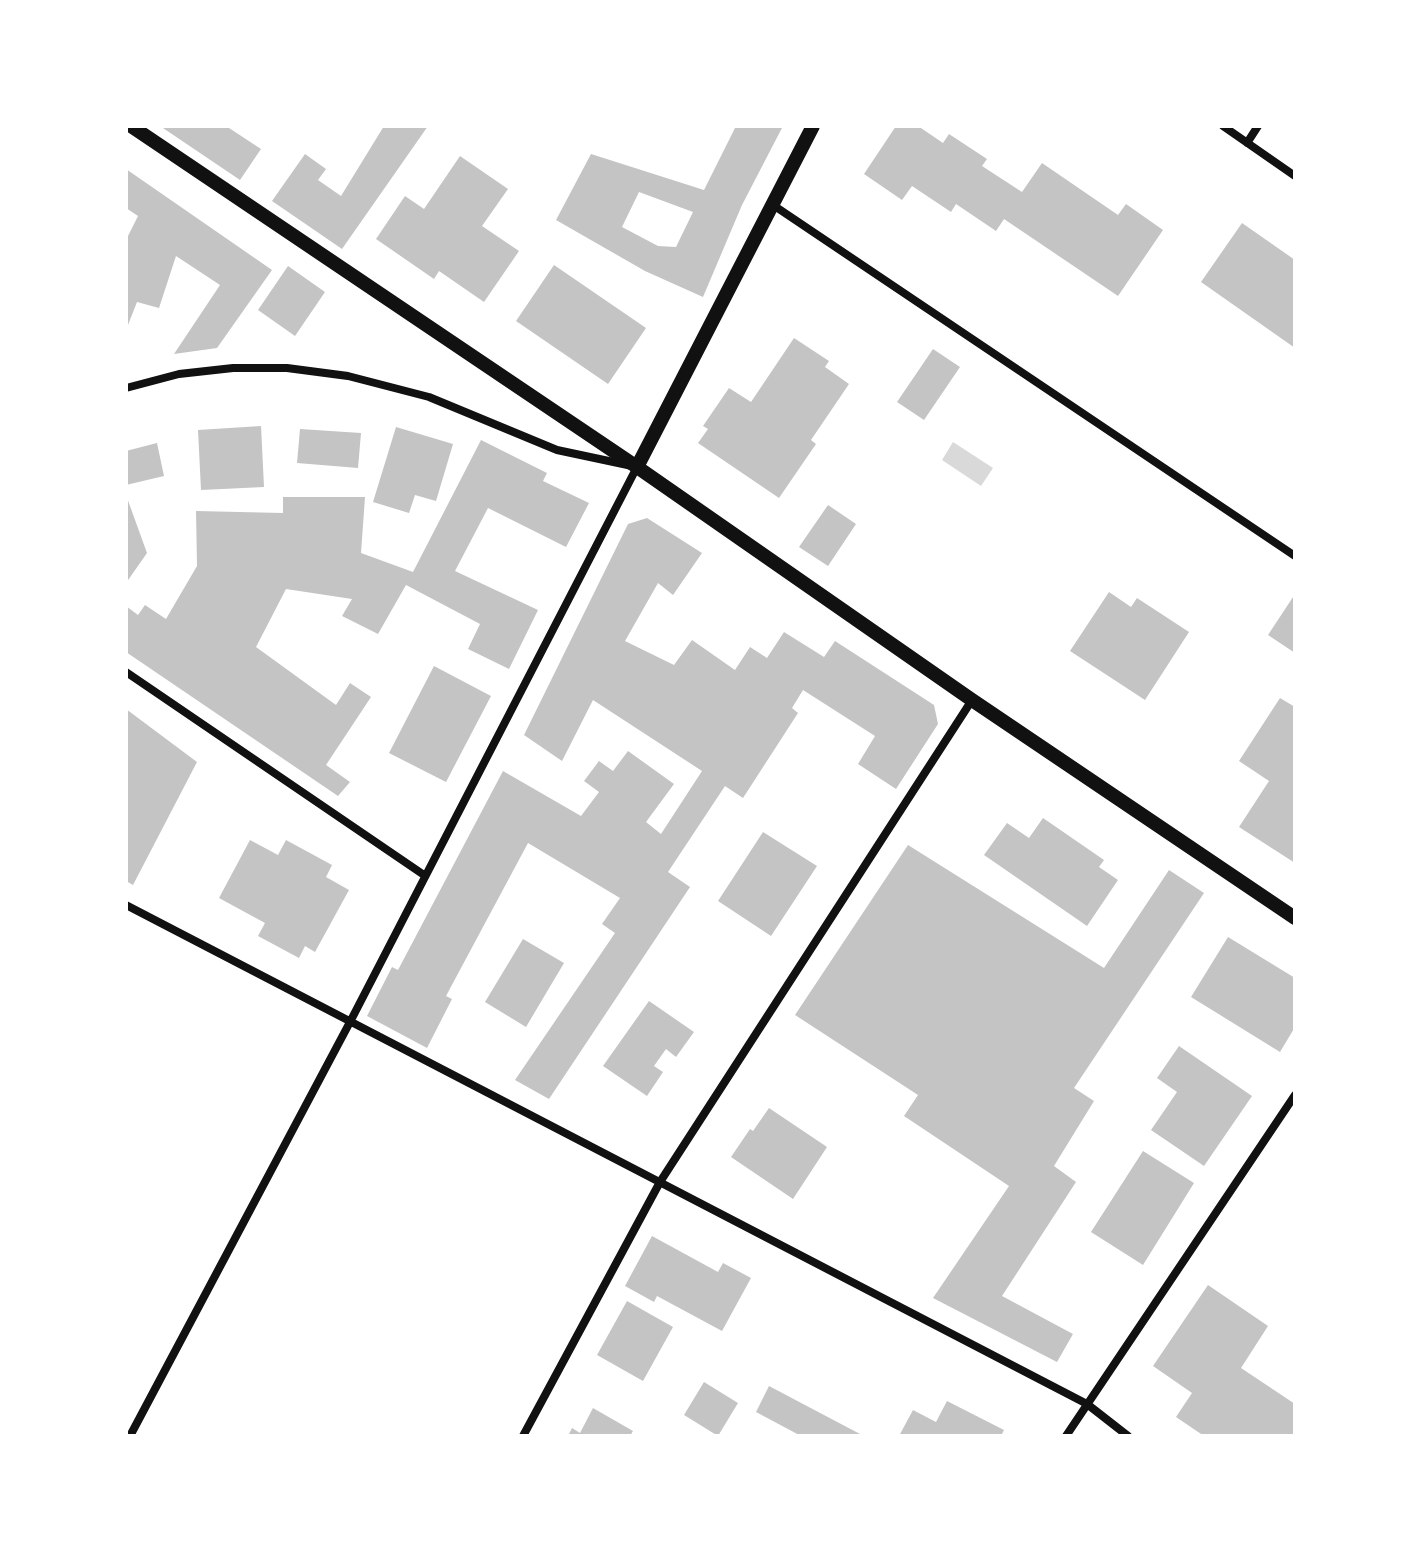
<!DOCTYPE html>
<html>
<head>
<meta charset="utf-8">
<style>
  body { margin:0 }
  #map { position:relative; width:1421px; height:1562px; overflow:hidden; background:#fff; font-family:Inter,sans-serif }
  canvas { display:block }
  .frame { position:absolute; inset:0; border:128px solid #fff; pointer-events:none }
</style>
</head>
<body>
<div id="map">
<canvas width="1421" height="1562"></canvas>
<div class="frame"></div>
</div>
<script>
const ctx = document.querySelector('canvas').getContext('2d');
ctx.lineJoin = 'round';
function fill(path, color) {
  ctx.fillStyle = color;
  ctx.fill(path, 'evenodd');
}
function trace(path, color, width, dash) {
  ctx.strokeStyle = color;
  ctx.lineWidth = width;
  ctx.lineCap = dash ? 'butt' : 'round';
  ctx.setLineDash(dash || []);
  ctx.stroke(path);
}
fill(new Path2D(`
  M953,442L993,468L981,486L942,460Z`), '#d9d9d9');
fill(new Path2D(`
  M160,126H226L261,149L240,180Z
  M384,126H428L342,249L272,201L305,154L326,169L318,180L341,196Z
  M736,126H783L742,205L703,297L645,271L556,220L591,154L704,190ZM639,192L693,212L676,247L658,246L622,227Z
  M896,126H918L943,143L949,134L987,159L982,166L1022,192L1042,163L1118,215L1126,204L1163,230L1118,296L1004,219L996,231L956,204L951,212L912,186L902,200L864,174Z
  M460,156L508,189L482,226L519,251L484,302L439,271L434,279L376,239L405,196L424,209Z
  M126,169L272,270L217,348L174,354L220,285L176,256L159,308L137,302L126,330V240L138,216L126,208Z
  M1242,223L1295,260V348L1201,282Z
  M554,265L646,328L608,384L516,321Z
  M288,266L325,292L295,336L258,310Z
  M794,338L829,361L825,367L849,384L811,440L816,444L779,498L698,443L708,429L703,426L729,388L751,402Z
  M933,349L960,367L924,420L897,402Z
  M261,426L264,487L201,490L198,430Z
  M396,427L453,444L436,501L415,495L409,513L373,502Z
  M300,429L361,433L358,468L297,463Z
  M481,440L547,473L543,481L589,503L566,547L488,508L455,571L538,610L509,669L468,649L480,624L406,585L378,634L342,616L352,599L286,589L256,647L336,705L350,683L371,697L326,765L350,782L338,796L126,652V606L138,615L145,605L166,619L197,566L196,511L283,513V497H365L361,553L413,572Z
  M157,443L164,476L126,485V451Z
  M126,495L147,553L126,583Z
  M828,505L856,524L828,566L799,547Z
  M647,518L702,553L673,595L658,583L625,641L674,665L692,640L735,670L750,647L767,658L784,632L824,657L835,641L934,705L938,724L896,789L858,764L875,736L803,690L792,708L798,713L743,798L725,786L668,872L690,887L549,1099L515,1080L615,933L602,924L620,898L528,843L446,996L452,999L427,1048L367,1016L392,967L398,970L503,771L581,816L599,792L584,781L599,761L613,771L628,751L674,784L646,822L661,834L702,771L593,700L562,761L524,735L628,524Z
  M1109,592L1131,607L1137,598L1189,632L1145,700L1070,651Z
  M1295,594V653L1268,635Z
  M434,666L491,696L446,782L389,753Z
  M1280,698L1295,707V863L1239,827L1269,781L1239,761Z
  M126,709L197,762L133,885L126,881Z
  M1043,818L1104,860L1099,867L1118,880L1087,926L984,855L1007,823L1029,838Z
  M763,832L817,866L771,936L718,901Z
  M250,840L278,855L286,840L332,865L326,877L349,890L315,952L305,946L299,958L258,936L265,923L219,898Z
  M908,845L1104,968L1169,870L1204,893L1074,1088L1094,1101L1054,1166L1076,1182L1002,1296L1073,1334L1057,1362L933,1298L1009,1186L904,1116L918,1095L795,1015Z
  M1228,937L1295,978V1027L1280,1052L1191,997Z
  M523,939L564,963L526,1027L485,1002Z
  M649,1001L694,1032L676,1057L666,1049L654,1066L663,1072L647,1096L603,1066Z
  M1179,1046L1252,1096L1204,1166L1151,1130L1177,1092L1157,1078Z
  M769,1108L827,1147L793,1199L731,1157L750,1129L753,1131Z
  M1143,1151L1194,1183L1143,1265L1091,1232Z
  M652,1236L718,1272L723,1263L751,1278L722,1331L657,1296L654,1302L625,1286Z
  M1208,1285L1268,1326L1241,1368L1295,1404V1436H1204L1176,1417L1192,1393L1153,1366Z
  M627,1301L673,1327L643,1381L597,1355Z
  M704,1382L738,1403L718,1436L684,1415Z
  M769,1386L860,1434L859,1436H801L756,1412Z
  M947,1401L1004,1430L1001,1436H899L913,1410L936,1422Z
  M593,1408L633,1431L630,1436H568L572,1428L580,1433Z`), '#c4c4c4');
trace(new Path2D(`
  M1223,126L1295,176
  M1247,143L1258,126
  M773,205L1295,556
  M126,388L179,374L233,368H287L348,376L429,397L557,450L637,467L350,1022L130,1436
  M126,672L424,875
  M126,905L1087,1404L1128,1436
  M523,1436L660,1182L972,700
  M1066,1436L1295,1095`), '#111', 8);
trace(new Path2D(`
  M131,126L637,467L972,700L1295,918
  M637,467L813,126`), '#111', 14);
</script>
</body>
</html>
